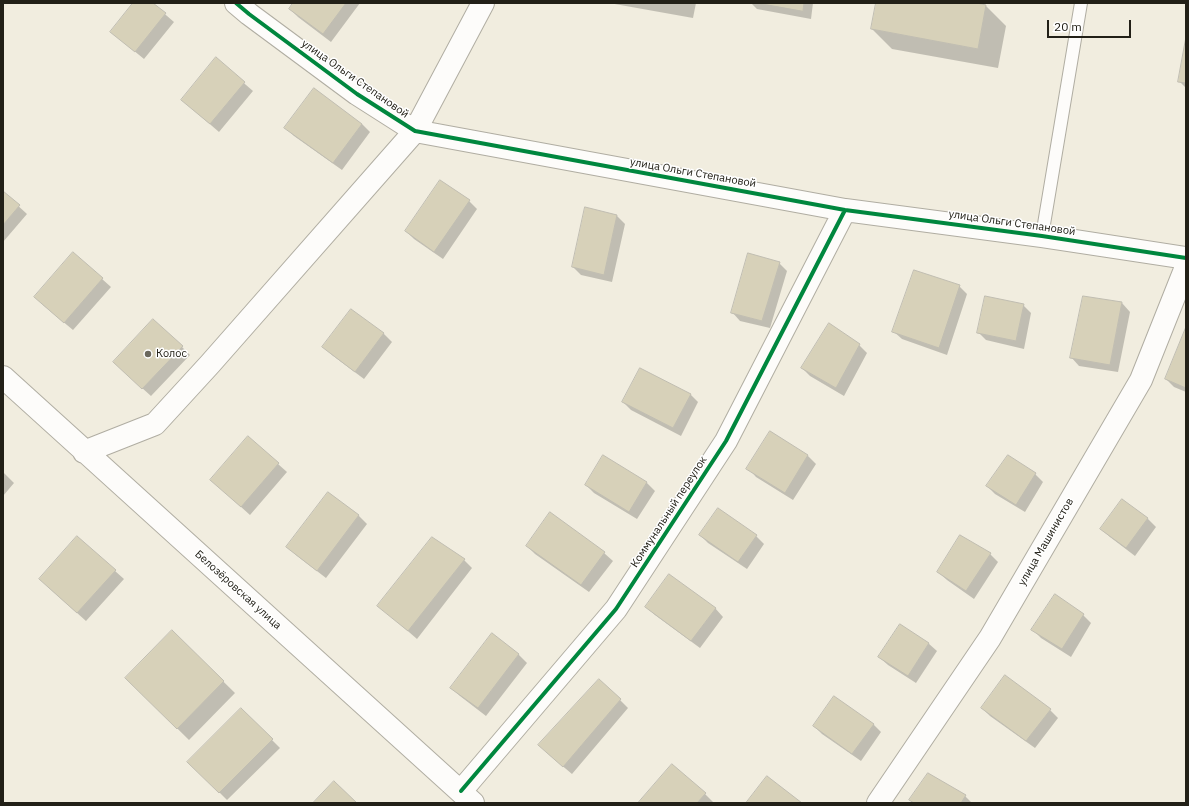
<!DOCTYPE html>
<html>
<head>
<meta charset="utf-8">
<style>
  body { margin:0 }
  #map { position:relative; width:1189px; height:806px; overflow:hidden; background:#f1eddf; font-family:"IBM Plex Sans",sans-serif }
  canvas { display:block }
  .frame { position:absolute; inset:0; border:4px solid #222017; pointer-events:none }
  .scale { position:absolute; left:1047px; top:20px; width:84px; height:18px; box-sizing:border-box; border:2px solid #222017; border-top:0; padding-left:5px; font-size:12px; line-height:14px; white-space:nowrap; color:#222017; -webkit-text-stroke:3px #fff; paint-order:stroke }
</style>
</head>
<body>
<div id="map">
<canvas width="1189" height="806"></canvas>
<div class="frame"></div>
<div class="scale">20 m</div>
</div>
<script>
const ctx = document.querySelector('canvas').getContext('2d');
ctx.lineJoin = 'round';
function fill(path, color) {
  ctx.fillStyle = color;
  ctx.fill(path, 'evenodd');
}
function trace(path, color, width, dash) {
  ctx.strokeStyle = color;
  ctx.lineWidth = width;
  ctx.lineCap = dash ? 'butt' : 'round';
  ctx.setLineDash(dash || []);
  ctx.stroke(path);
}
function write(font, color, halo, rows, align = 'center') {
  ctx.font = font + ' "IBM Plex Sans",sans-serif';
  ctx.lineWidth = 3;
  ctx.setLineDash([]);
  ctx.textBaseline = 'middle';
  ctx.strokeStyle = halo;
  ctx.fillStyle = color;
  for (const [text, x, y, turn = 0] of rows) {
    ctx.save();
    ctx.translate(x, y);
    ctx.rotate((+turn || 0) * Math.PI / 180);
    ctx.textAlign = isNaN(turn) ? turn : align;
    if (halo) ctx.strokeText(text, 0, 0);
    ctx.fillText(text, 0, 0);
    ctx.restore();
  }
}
fill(new Path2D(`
  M134,3H152L174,22L144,59L111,32Z
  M294,3H360L331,42L298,17L290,9Z
  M609,3H696L693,18Z
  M751,3H813L811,19L757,9Z
  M877,3H972L986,6L1006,26L998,68L892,49L872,29Z
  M1186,43V88L1179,81Z
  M216,59L253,91L219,132L182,100Z
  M362,124L370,132L342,170L294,136L286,128Z
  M3,192L27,214L3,242Z
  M469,201L477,209L443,259L414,239L406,231Z
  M586,208L617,216L625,224L612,282L581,275L573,267Z
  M73,253L111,287L73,330L43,305Z
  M779,263L787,271L770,328L740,321L732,312Z
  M959,286L967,294L947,355L902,339L893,331Z
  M1122,303L1130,312L1118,372L1079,366L1071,357Z
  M1023,305L1031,313L1024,349L986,340L978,332Z
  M351,310L384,334L392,342L364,379L332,355L323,347Z
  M1186,330V392L1174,387L1166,379Z
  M859,345L867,353L844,396L810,376L802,368Z
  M182,347L190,355L151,396L122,370Z
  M690,394L698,402L681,436L631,410L623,402Z
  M771,432L808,456L816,464L793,500L756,477L748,468Z
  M278,464L287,472L250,515L211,480Z
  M3,472L14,483L3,496Z
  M1035,474L1043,482L1025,512L995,494L987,486Z
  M646,482L655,491L637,519L594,493L586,485Z
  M329,493L359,516L367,524L326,578L296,555L288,547Z
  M1122,501L1148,519L1156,527L1135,556L1110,537L1101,529Z
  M700,535L756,536L764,544L747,569L708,543Z
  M77,537L124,579L86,621L48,587Z
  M527,546L604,553L613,561L589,592L535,554Z
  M990,554L998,562L974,599L947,580L938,572Z
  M464,560L472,568L417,639L379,606Z
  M646,607L715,608L723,617L700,648L655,615Z
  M1083,615L1091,623L1071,657L1041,638L1033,630Z
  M172,631L235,693L189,740L126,678Z
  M492,635L519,655L527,663L486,716L460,696L451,688Z
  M928,643L937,651L916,683L888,665L879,657Z
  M620,700L628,708L572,774L547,753Z
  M982,708L1050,710L1058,718L1035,748L990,716Z
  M241,709L280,748L227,800L189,762Z
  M873,724L881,732L861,761L822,734L814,726Z
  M705,794L713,802L712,803H639Z
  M965,796L972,803H914L911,800Z`), '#0003');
const building = new Path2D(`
  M133,3H153L166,13L135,52L110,32Z
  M293,3H346L323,34L289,9Z
  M757,3H804L803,11Z
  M876,3H977L986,5L978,49L871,29Z
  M1186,37V83L1178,82Z
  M216,57L245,82L210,124L181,100Z
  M314,88L362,124L333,163L284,128Z
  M440,180L470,200L434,252L405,231Z
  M3,191L20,205L3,225Z
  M585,207L617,215L604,275L572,267Z
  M73,252L103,278L64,323L34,297Z
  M748,253L780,262L762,321L731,313Z
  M914,270L960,285L939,348L892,332Z
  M985,296L1024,304L1016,341L977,333Z
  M1083,296L1122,302L1110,365L1070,358Z
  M351,309L384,333L355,372L322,347Z
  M153,319L183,346L142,389L113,362Z
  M829,323L860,344L836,388L801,368Z
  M1186,327V388L1165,379Z
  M640,368L691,394L673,428L622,402Z
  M770,431L808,455L785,493L746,469Z
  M248,436L279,463L241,507L210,480Z
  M603,455L647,482L629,512L585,485Z
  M1008,455L1036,473L1016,505L986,486Z
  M328,492L359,515L317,571L286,547Z
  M1122,499L1148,518L1126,548L1100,529Z
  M718,508L757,535L738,562L699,535Z
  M550,512L605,552L581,585L526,546Z
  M960,535L991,553L966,591L937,572Z
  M77,536L116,570L77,613L39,579Z
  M432,537L465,559L408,631L377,606Z
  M669,574L716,608L691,641L645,607Z
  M1055,594L1084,614L1062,649L1031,630Z
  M900,624L929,643L908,676L878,657Z
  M172,630L224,681L177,729L125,678Z
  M492,633L519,654L478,708L450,688Z
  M1005,675L1051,709L1026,741L981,708Z
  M599,679L621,699L563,767L538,745Z
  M834,696L874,724L852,754L813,726Z
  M241,708L273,739L219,793L187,762Z
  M672,764L706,793L697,803H638Z
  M928,773L966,795L961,803H914L909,800Z
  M767,776L802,803H746Z
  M334,781L357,803H313Z`);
fill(building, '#d7d1b9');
trace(building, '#c0bdb1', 1);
const lane = new Path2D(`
  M1042,236L1081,3`);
const street = new Path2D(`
  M236,3L249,14L357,94L415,131L845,210L1042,236L1186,258
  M3,377L473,803
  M84,452L155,424L210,364L415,131L483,3
  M461,791L616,609L726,441L845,210
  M878,803L990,638L1141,380L1186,267`);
trace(lane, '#b0ada2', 14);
trace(street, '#b0ada2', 24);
trace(lane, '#fdfcfa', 12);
trace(street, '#fdfcfa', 22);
trace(new Path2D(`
  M236,3L249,14L357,94L415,131L845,210L1042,236L1186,258
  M461,791L616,609L726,441L845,210`), '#00873e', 4);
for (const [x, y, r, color] of [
  [148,354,4,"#6a685d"]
]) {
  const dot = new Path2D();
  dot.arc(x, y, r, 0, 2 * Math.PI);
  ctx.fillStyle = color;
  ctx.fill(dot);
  trace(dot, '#fff', 1.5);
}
write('11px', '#222017', '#fff', [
  ["улица Ольги Степановой",355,79,35],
  ["улица Ольги Степановой",693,173,10],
  ["улица Ольги Степановой",1012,223,8],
  ["Коммунальный переулок",669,512,-57],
  ["улица Машинистов",1046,542,-60],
  ["Белозёровская улица",238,590,42]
]);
write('11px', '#222017', '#fff', [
  ["Колос",156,354]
], 'left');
</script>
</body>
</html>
